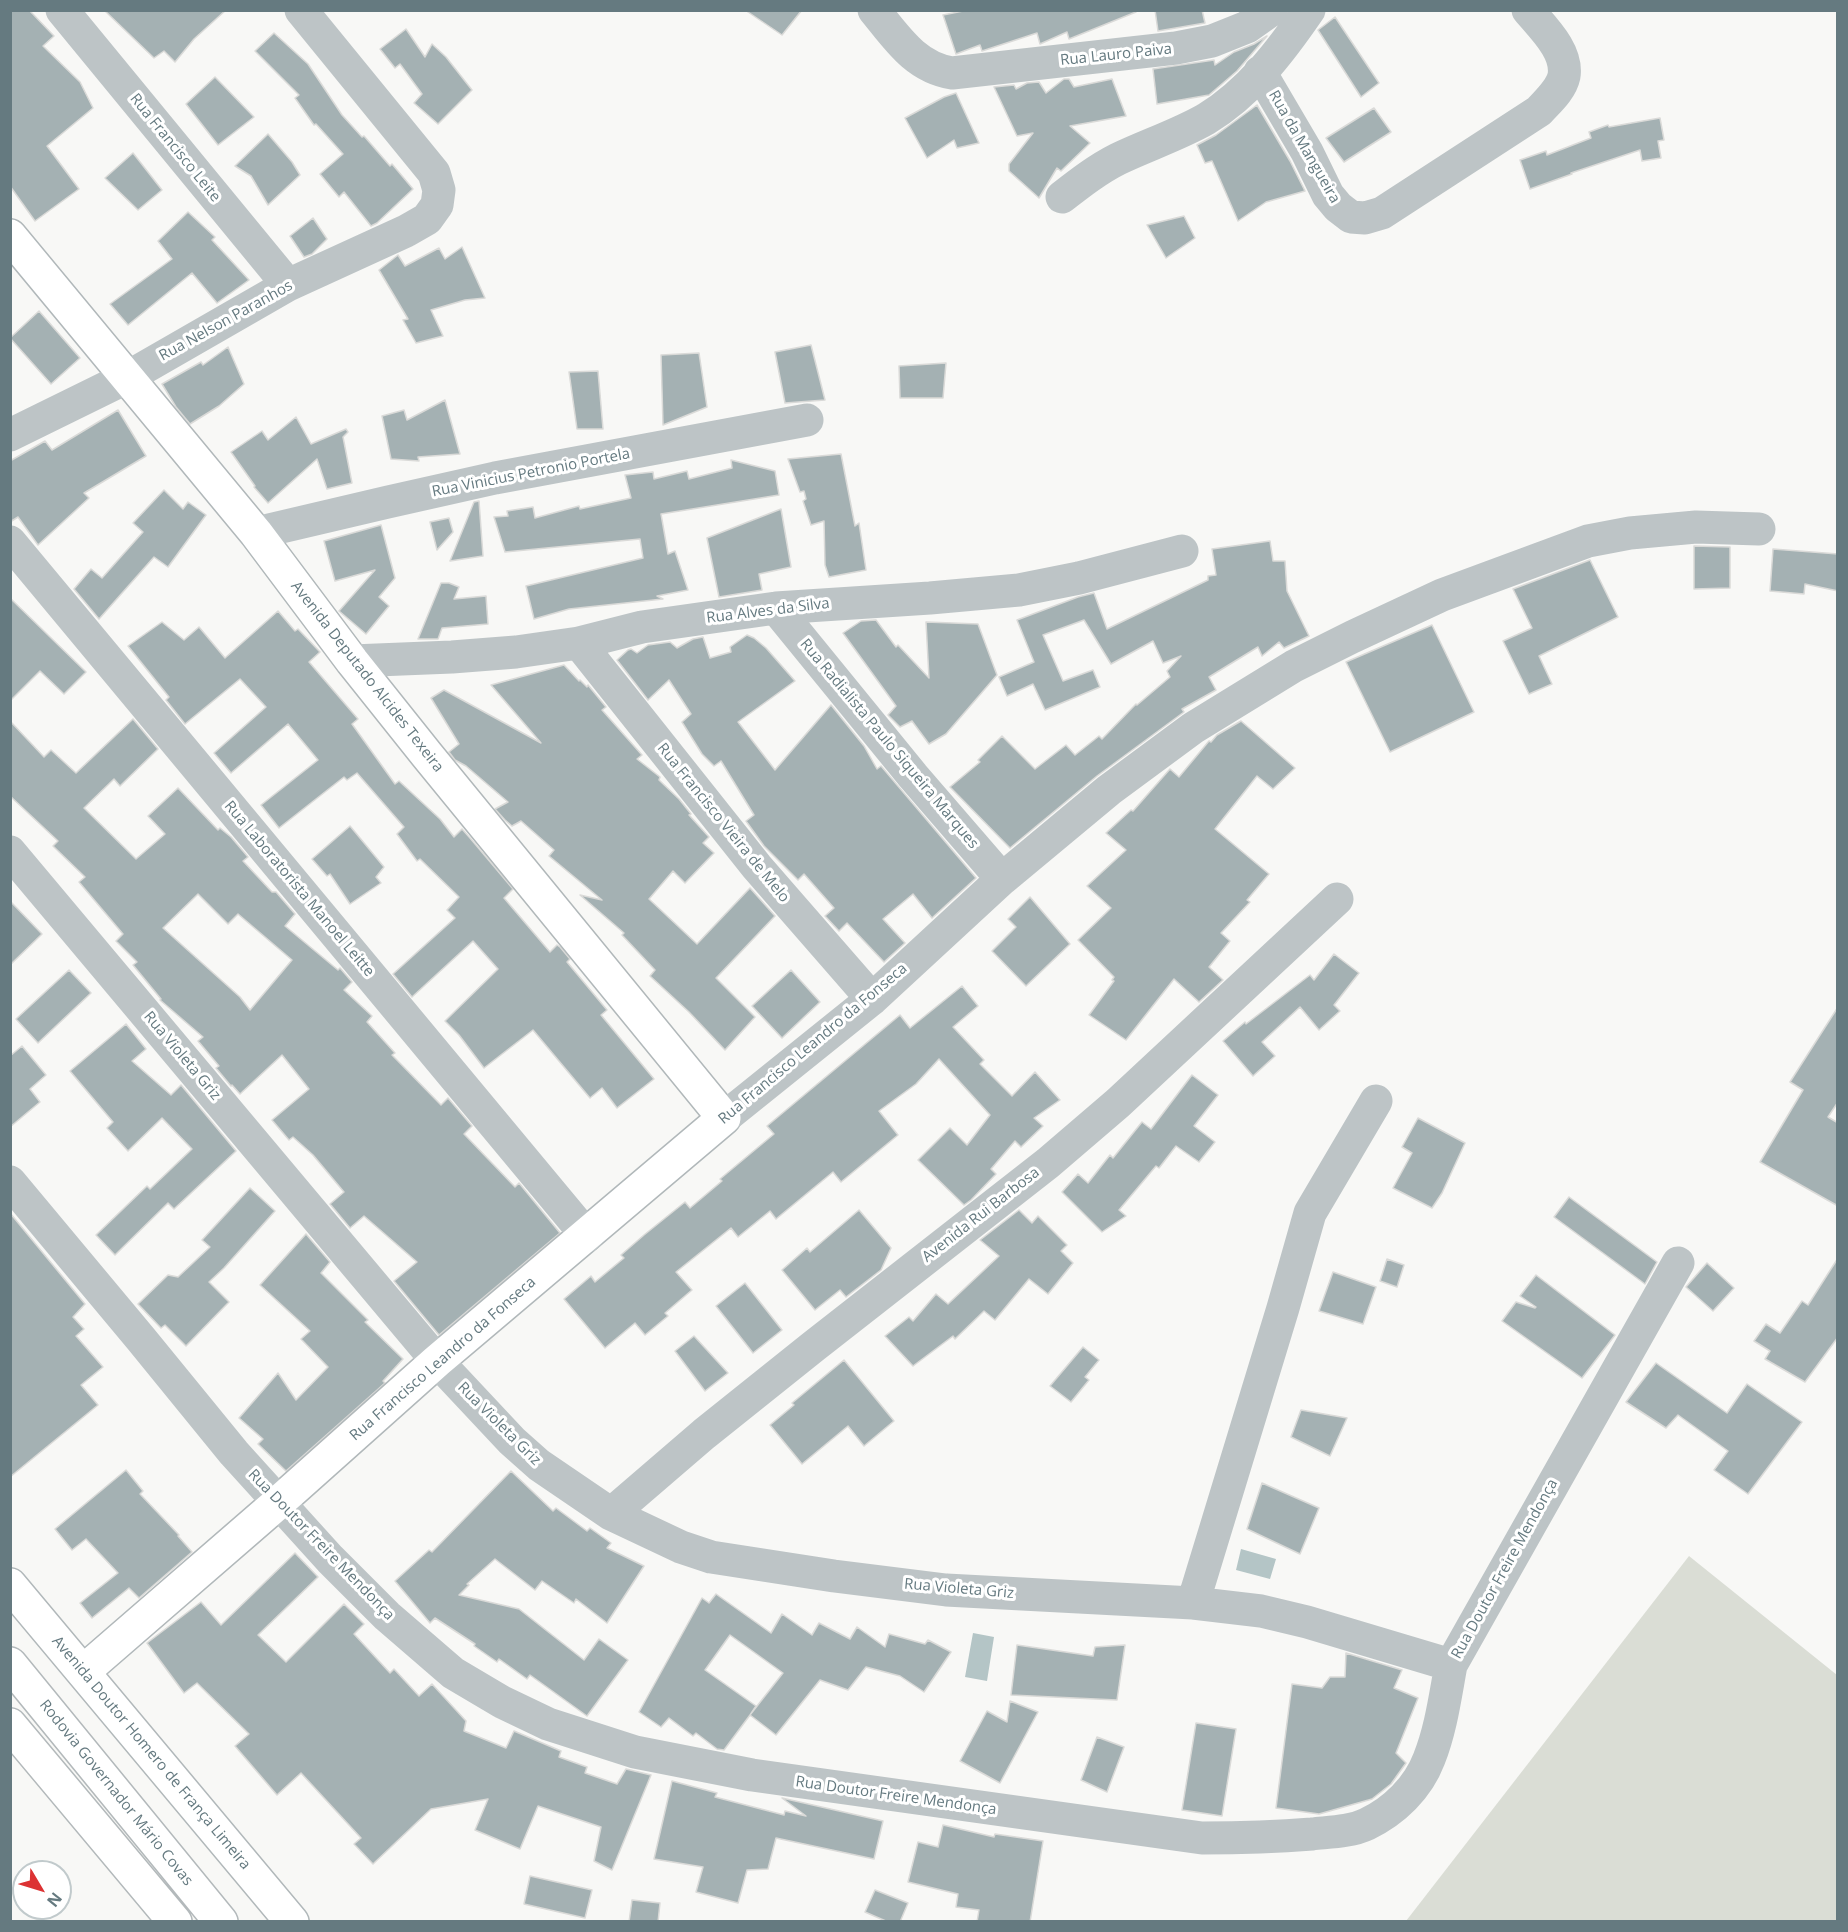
<!DOCTYPE html>
<html>
<head>
<meta charset="utf-8">
<style>
  body { margin:0 }
  #map { position:relative; width:1848px; height:1932px; overflow:hidden; background:#f8f8f6; font-family:"Open Sans",sans-serif }
  canvas { display:block }
  .frame { position:absolute; inset:0; border:12px solid #657a80; pointer-events:none }
  .north { position:absolute; left:12px; top:1860px; width:60px; height:60px; box-sizing:border-box; background:#fff; border:2px solid #c1cacc; border-radius:50%; rotate:128deg; font-size:16px; font-weight:700; line-height:24px; text-align:center; color:#657a80 }
  .north::after { content:''; display:block; margin:auto; width:21px; height:27px; background:#dc3233; clip-path:polygon(50% 0,100% 100%,50% 72%,0 100%) }
</style>
</head>
<body>
<div id="map">
<canvas width="1848" height="1932"></canvas>
<div class="frame"></div>
<div class="north">N</div>
</div>
<script>
const ctx = document.querySelector('canvas').getContext('2d');
ctx.lineJoin = 'round';
function fill(path, color) {
  ctx.fillStyle = color;
  ctx.fill(path, 'evenodd');
}
function trace(path, color, width, dash) {
  ctx.strokeStyle = color;
  ctx.lineWidth = width;
  ctx.lineCap = dash ? 'butt' : 'round';
  ctx.setLineDash(dash || []);
  ctx.stroke(path);
}
function write(font, color, halo, rows, align = 'center') {
  ctx.font = font + ' "Open Sans",sans-serif';
  ctx.lineWidth = 6;
  ctx.setLineDash([]);
  ctx.textBaseline = 'middle';
  ctx.strokeStyle = halo;
  ctx.fillStyle = color;
  for (const [text, x, y, turn = 0] of rows) {
    ctx.save();
    ctx.translate(x, y);
    ctx.rotate((+turn || 0) * Math.PI / 180);
    ctx.textAlign = isNaN(turn) ? turn : align;
    if (halo) ctx.strokeText(text, 0, 0);
    ctx.fillText(text, 0, 0);
    ctx.restore();
  }
}
fill(new Path2D(`
  M1689,1556L1837,1675V1921H1406Z`), '#daddd5');
fill(new Path2D(`
  M1241,1549L1276,1559L1270,1579L1236,1570Z
  M973,1633L994,1637L987,1681L965,1677Z`), '#b4c5c6');
const building = new Path2D(`
  M10,10H29L54,36L43,46L80,82L93,108L47,146L79,189L35,221L10,186Z
  M104,10H226L194,39L175,62L164,51L154,58Z
  M745,10H802L782,35Z
  M968,10H1136V12L1069,39L1067,32L1040,44L1037,33L982,51L980,45L956,54L943,15Z
  M1155,10H1202L1205,23L1158,31Z
  M1335,17L1379,83L1361,97L1318,30Z
  M406,29L425,57L432,44L446,57L472,90L438,124L414,103L422,94L400,64L395,68L380,49Z
  M274,33L308,64L342,115L362,137L364,136L390,166L392,164L413,189L377,223L371,226L344,192L339,197L320,174L343,154L316,124L314,125L295,98L299,95L255,51Z
  M1267,36L1237,71L1209,95L1157,104L1153,69L1214,60L1215,65L1234,52L1254,44Z
  M215,77L254,117L218,145L186,104Z
  M1064,79H1069L1074,87L1112,79L1126,116L1070,126L1090,143L1061,171L1057,168L1039,198L1009,171V164L1033,133L1017,136L994,87L1014,85L1016,89L1027,83L1039,82L1046,93Z
  M956,93L979,143L957,148L954,140L927,158L905,118L944,97Z
  M1257,105L1290,161L1305,191L1266,202L1238,221L1212,161L1205,163L1197,145L1216,135Z
  M1374,108L1391,132L1344,162L1326,138Z
  M1660,118L1664,140L1658,141L1661,158L1642,161L1640,150L1571,173L1572,174L1530,189L1520,160L1546,151L1547,155L1591,138L1589,132L1608,125L1609,127Z
  M268,134L292,162L300,175L268,205L251,176L235,166Z
  M133,153L162,190L138,210L105,178Z
  M188,212L215,237L212,240L249,280L217,303L192,273L128,325L110,304L172,259L158,241Z
  M1184,216L1195,238L1166,258L1147,225Z
  M313,218L327,239L312,254L304,257L290,236Z
  M462,247L485,298L465,300L431,310L443,336L416,343L403,320L408,319L379,270L398,255L405,266L439,248L445,259Z
  M39,311L80,358L51,384L10,338Z
  M811,345L825,400L785,403L775,352Z
  M228,347L244,384L219,406L190,424L176,407L162,384L201,362L203,365Z
  M699,353L707,407L663,425L661,355Z
  M946,363L943,398H900L899,366Z
  M598,371L603,429H577L569,372Z
  M445,400L460,454L418,457L419,461L391,459L382,416L404,410L407,420Z
  M118,410L146,456L84,493L89,498L38,545L18,517L10,522V461L45,441L52,450Z
  M296,417L311,444L346,429L348,432L343,437L352,483L327,489L317,459L268,503L254,487L255,486L231,452L262,431L268,440Z
  M841,454L855,526L859,523L866,570L829,577L825,565L824,521L811,525L803,501L806,499L804,491L800,492L788,459Z
  M731,460L775,471L779,495L661,514L668,554L675,551L688,590L657,596L663,599L569,609L534,619L526,586L643,558L640,539L505,552L494,517L508,516L507,511L533,507L535,518L579,506L580,509L631,498L625,475L653,472L654,479L687,471L689,479L732,468Z
  M164,490L183,509L188,502L206,515L168,567L154,557L99,619L74,589L91,569L102,578L143,532L133,523Z
  M479,501L483,556L450,561L474,502Z
  M781,509L791,567L759,574L762,590L719,597L707,538Z
  M449,518L453,532L437,550L430,522Z
  M381,525L395,578L379,597L389,606L366,634L339,611L375,570L335,581L324,541Z
  M1270,541L1273,561H1285L1287,591L1309,636L1284,648L1279,642L1262,656L1258,647L1209,677L1216,690L1182,709L1184,712L1097,776L1010,848L950,787L980,762L978,760L1002,736L1035,769L1066,745L1075,755L1099,736L1102,739L1136,704L1137,705L1170,677L1167,671L1181,656L1163,663L1153,641L1111,664L1084,620L1043,635L1063,681L1093,670L1100,687L1045,710L1033,684L1007,696L999,677L1034,662L1017,620L1078,597L1094,593L1107,629L1208,580V576L1216,575L1212,549Z
  M1694,546L1730,547V588L1694,589Z
  M1773,549L1838,554V591L1805,584L1804,594L1770,591Z
  M1590,560L1618,617L1539,656L1552,684L1529,694L1503,641L1532,628L1513,589Z
  M441,583H449L459,587L454,599L486,596L488,624L442,628L438,639H418Z
  M10,598L86,672L64,694L40,671L10,701Z
  M278,611L295,631L298,629L320,652L309,662L358,719L352,724L395,784L399,781L440,819L454,837L462,829L470,838L513,889L504,898L550,952L557,945L560,947L570,959L567,962L607,1010L601,1015L654,1079L617,1108L602,1088L590,1098L533,1030L484,1068L459,1035L445,1021L498,969L473,941L412,997L393,974L455,918L447,910L459,897L420,859L417,861L397,834L404,827L357,773L347,780L344,777L279,828L261,805L318,760L288,724L231,773L214,753L266,707L240,679L185,724L166,700L169,697L128,646L162,622L184,640L199,627L225,658Z
  M876,620L896,647L898,645L929,678L926,622L978,624L997,675L946,734L929,744L912,721L900,727L888,715L896,706L843,633L861,621Z
  M1432,625L1474,712L1390,752L1346,662Z
  M747,635L754,638L766,648L795,681L738,722L775,770L831,705L864,746L877,769L881,766L976,878L932,918L913,894L883,919L905,943L884,962L847,923L839,931L825,916L834,908L804,874L798,880L764,846L746,821L754,815L721,761L714,766L702,754L682,722L691,714L669,680L648,700L617,660L628,650L631,649L637,653L648,645L670,642L677,648L693,639L703,637L710,658L731,652L730,647Z
  M564,665L579,681L580,680L587,687L588,685L606,707L602,710L642,755L637,759L660,777L659,780L679,799L691,814L689,815L709,837L703,843L714,853L685,883L673,871L649,899L697,944L750,888L775,916L716,978L755,1017L725,1050L689,1012L650,976L655,970L622,935L624,933L580,895L602,900L549,856L554,850L521,821L512,826L505,820L495,809L508,802L466,766L455,760L449,752L459,744L431,698L444,690L541,743L491,685Z
  M133,719L158,749L120,786L114,779L84,808L136,859L165,834L148,816L178,788L218,830L220,828L231,837L248,857L243,861L272,892H276L295,914L285,926L338,970L340,968L352,982L344,990L372,1016L367,1022L395,1053L392,1055L441,1105L448,1098L472,1126L464,1134L515,1187L519,1183L560,1233L439,1335L394,1281L417,1262L364,1216L350,1228L330,1204L344,1192L313,1155L293,1137L289,1140L272,1120L309,1089L282,1055L240,1094L232,1085L231,1086L216,1068L219,1066L198,1041L203,1037L160,1000L161,999L133,965L137,962L116,941L123,934L79,882L85,877L53,846L58,841L10,796V721L44,757L51,750L76,773ZM198,894L228,924L238,914L292,960L250,1010L240,997L163,928Z
  M1241,721L1295,768L1273,789L1257,776L1215,829L1269,874L1247,900L1250,902L1221,933L1230,941L1209,967L1223,980L1199,1002L1174,979L1126,1040L1089,1015L1114,981L1112,980L1114,977L1078,940L1111,908L1087,886L1126,850L1106,833L1131,810L1133,811L1170,769L1179,777L1209,741L1211,742L1217,735Z
  M350,826L384,867L376,877L381,883L350,904L330,874L327,876L312,859Z
  M1030,897L1070,944L1026,986L992,951L1016,927L1008,919Z
  M10,901L42,934L10,965Z
  M1334,954L1359,973L1334,1005L1340,1011L1319,1030L1300,1007L1262,1042L1275,1056L1253,1076L1223,1041L1245,1022L1246,1024L1310,975L1314,980Z
  M69,970L91,993L38,1043L16,1019Z
  M791,970L820,1002L782,1038L752,1006Z
  M962,986L978,1006L953,1027L984,1060L980,1064L1012,1096L1035,1072L1060,1100L1034,1118L1043,1126L1021,1147L1015,1141L991,1169L996,1174L971,1200L964,1205L918,1160L950,1128L967,1145L990,1115L939,1059L916,1084L879,1111L898,1135L841,1182L833,1172L776,1219L770,1211L738,1237L731,1228L676,1272L692,1290L665,1313L668,1316L645,1335L635,1323L605,1348L564,1299L591,1276L595,1282L624,1258L621,1255L644,1235L685,1202L690,1208L722,1181L720,1179L774,1134L767,1126L900,1015L910,1028Z
  M1838,1007V1102L1828,1117L1838,1123V1206L1760,1162L1803,1090L1790,1082Z
  M126,1024L146,1049L132,1061L171,1095L181,1085L236,1151L174,1209L168,1203L115,1255L96,1235L147,1186L150,1189L192,1149L162,1118L128,1151L107,1128L113,1122L70,1071Z
  M22,1046L46,1075L30,1089L40,1102L10,1127V1056Z
  M1192,1075L1218,1095L1194,1126L1215,1142L1199,1162L1176,1146L1159,1168L1156,1166L1119,1210L1126,1216L1102,1232L1062,1192L1078,1174L1088,1183L1110,1155L1113,1158L1142,1122L1151,1129Z
  M1418,1118L1465,1143L1442,1193L1432,1208L1393,1188L1412,1153L1402,1147Z
  M250,1188L275,1211L224,1268L209,1282L229,1302L186,1346L165,1325L161,1328L138,1304L168,1275L178,1277L210,1247L202,1240Z
  M1569,1197L1657,1262L1645,1284L1554,1217Z
  M859,1210L891,1248L881,1270L846,1297L840,1290L815,1310L782,1270L807,1248L810,1252Z
  M1019,1210L1032,1223L1038,1216L1067,1245L1061,1251L1073,1263L1048,1294L1029,1279L995,1320L984,1311L955,1339L953,1336L913,1366L885,1336L909,1317L913,1321L936,1294L948,1304L999,1256L980,1240Z
  M10,1213L85,1304L73,1317L84,1329L76,1336L103,1367L81,1385L98,1405L10,1477Z
  M306,1234L330,1262L321,1273L368,1320L365,1322L403,1359L383,1381L385,1383L286,1471L258,1444L263,1439L239,1418L278,1373L296,1400L328,1367L301,1339L310,1331L260,1285Z
  M1838,1258V1337L1805,1382L1765,1359L1770,1351L1754,1341L1766,1324L1780,1333L1802,1301L1808,1305Z
  M1387,1259L1404,1265L1397,1287L1380,1281Z
  M1707,1263L1734,1288L1713,1311L1686,1287Z
  M1333,1272L1376,1287L1363,1324L1319,1311Z
  M1536,1275L1615,1335L1582,1378L1502,1321L1516,1302L1535,1308L1536,1307L1520,1296Z
  M745,1283L782,1330L753,1353L716,1306Z
  M694,1336L728,1373L705,1391L675,1351Z
  M1083,1347L1099,1360L1085,1377L1089,1380L1071,1402L1050,1386Z
  M844,1360L894,1421L864,1446L848,1426L802,1464L770,1425L794,1405L792,1403Z
  M1656,1363L1727,1413L1747,1384L1802,1422L1748,1494L1714,1470L1728,1451L1678,1415L1666,1428L1626,1402Z
  M1301,1410L1347,1418L1330,1456L1291,1437Z
  M126,1470L143,1491L140,1494L179,1535L178,1536L192,1552L139,1598L129,1588L92,1618L80,1603L118,1573L86,1539L72,1550L55,1529Z
  M511,1471L553,1511L556,1508L587,1531L590,1528L611,1543L607,1548L644,1566L607,1623L576,1599L574,1603L542,1581L535,1590L495,1559L467,1584L469,1585L459,1595L519,1609L584,1660L599,1639L628,1660L587,1716L530,1675L527,1679L499,1659L497,1662L474,1646L475,1644L435,1618L430,1623L395,1581L429,1550L432,1552Z
  M1262,1483L1319,1508L1300,1554L1247,1529Z
  M295,1553L318,1577L258,1635L286,1662L344,1604L364,1624L354,1634L390,1673L394,1669L419,1696L432,1684L466,1721L464,1731L506,1748L514,1731L561,1751L559,1757L587,1767L585,1773L617,1784L626,1769L651,1775L612,1870L594,1861L601,1827L538,1806L520,1849L475,1830L488,1799L431,1809L373,1864L354,1844L361,1838L301,1773L277,1795L235,1746L249,1734L197,1683L184,1693L147,1643L201,1602L221,1625Z
  M716,1594L771,1633L782,1614L812,1635L819,1623L850,1639L857,1627L885,1647L889,1634L925,1644L928,1640L951,1652L924,1692L900,1676L866,1667L848,1690L820,1680L776,1735L750,1715L724,1750L717,1749L696,1733L693,1736L669,1718L661,1727L639,1712L702,1598L709,1603ZM730,1635L783,1673L750,1715L756,1706L705,1670Z
  M1017,1645L1093,1656L1095,1647L1125,1645L1117,1700L1011,1695Z
  M1346,1653L1402,1670L1394,1688L1418,1698L1396,1753L1406,1763L1391,1784L1372,1799L1319,1814L1276,1808L1292,1684L1322,1688L1330,1677H1345Z
  M1010,1701L1038,1712L1000,1783L960,1761L987,1711L1007,1722Z
  M1196,1723L1236,1729L1222,1816L1182,1810Z
  M1097,1737L1124,1747L1107,1792L1081,1780Z
  M672,1781L717,1793L715,1797L784,1815L785,1811L806,1816L782,1798L883,1821L874,1859L776,1838L768,1869L747,1870L738,1903L696,1892L703,1867L654,1859Z
  M943,1825L994,1837L995,1834L1043,1841L1030,1922H977L979,1910L956,1907L958,1894L908,1882L918,1842L938,1847Z
  M530,1876L592,1890L585,1918L524,1904Z
  M875,1890L908,1903L900,1922H888L865,1912Z
  M632,1900L660,1903L658,1922H629Z`);
fill(building, '#a4b1b3');
trace(building, '#dadad8', 1.5);
const major = new Path2D(`
  M10,236L256,533L352,661L427,755L724,1118L437,1361L279,1502L84,1671
  M10,1585L292,1922`);
const highway = new Path2D(`
  M10,1664L221,1922
  M10,1725L175,1922`);
trace(major, '#b1b8ba', 36);
trace(highway, '#b3b9bb', 36);
trace(new Path2D(`
  M62,10L288,285
  M874,10C897,38 915,67 952,73L1176,48L1212,41L1247,27L1271,10
  M1260,72L1307,152L1328,195L1338,207L1351,217L1365,218L1382,213L1539,111C1548,101 1561,90 1564,76C1568,51 1543,28 1528,10
  M1062,197C1080,183 1098,169 1118,159C1147,145 1178,135 1206,119C1249,93 1281,51 1309,10
  M10,435L128,377L288,285L406,231L427,219L437,205L439,190L434,173L301,10
  M256,533L388,502L495,478L807,420
  M10,542L587,1236
  M776,608L913,776L1002,879
  M579,643L757,867L872,999
  M352,661L452,657L516,652L579,643L642,627L776,608L930,598L1019,590L1079,578L1182,551
  M10,852L437,1361L512,1441L539,1465L611,1514L681,1547L711,1557L834,1576L946,1590L1193,1603L1261,1611L1307,1622L1451,1665
  M724,1118L872,999L1002,879L1109,790L1193,728L1294,666L1352,637L1442,595L1588,541L1630,533L1696,527L1759,529
  M10,1182L141,1339L234,1453L330,1559L387,1616L453,1673L502,1702L548,1724L635,1752L752,1775L1202,1838C1239,1838 1275,1837 1312,1834C1330,1832 1350,1832 1367,1824C1394,1811 1418,1788 1429,1759C1441,1729 1445,1697 1451,1665L1678,1263
  M611,1514L704,1434L814,1346L1048,1163L1118,1103L1337,899
  M1193,1603L1283,1308L1310,1213L1376,1101`), '#bdc4c6', 33);
trace(major, '#fff', 33);
trace(highway, '#fff', 33);
write('15px', '#657a80', '#fff', [
  ["Rua Lauro Paiva",1116,55,-6],
  ["Rua da Mangueira",1304,147,60],
  ["Rua Francisco Leite",175,148,51],
  ["Rua Nelson Paranhos",226,321,-29],
  ["Rua Vinicius Petronio Portela",531,473,-11],
  ["Rua Alves da Silva",768,611,-7],
  ["Avenida Deputado Alcides Texeira",367,677,52],
  ["Rua Radialista Paulo Siqueira Marques",889,744,50],
  ["Rua Francisco Vieira de Melo",723,823,51],
  ["Rua Laboratorista Manoel Leitte",299,889,50],
  ["Rua Francisco Leandro da Fonseca",813,1044,-40],
  ["Rua Violeta Griz",182,1056,50],
  ["Avenida Rui Barbosa",981,1215,-38],
  ["Rua Francisco Leandro da Fonseca",443,1359,-41],
  ["Rua Violeta Griz",499,1424,45],
  ["Rua Doutor Freire Mendonça",321,1545,46],
  ["Rua Doutor Freire Mendonça",1505,1569,-61],
  ["Rua Violeta Griz",959,1589,5],
  ["Avenida Doutor Homero de França Limeira",151,1753,50],
  ["Rodovia Governador Mário Covas",116,1793,51],
  ["Rua Doutor Freire Mendonça",896,1796,8]
]);
</script>
</body>
</html>
